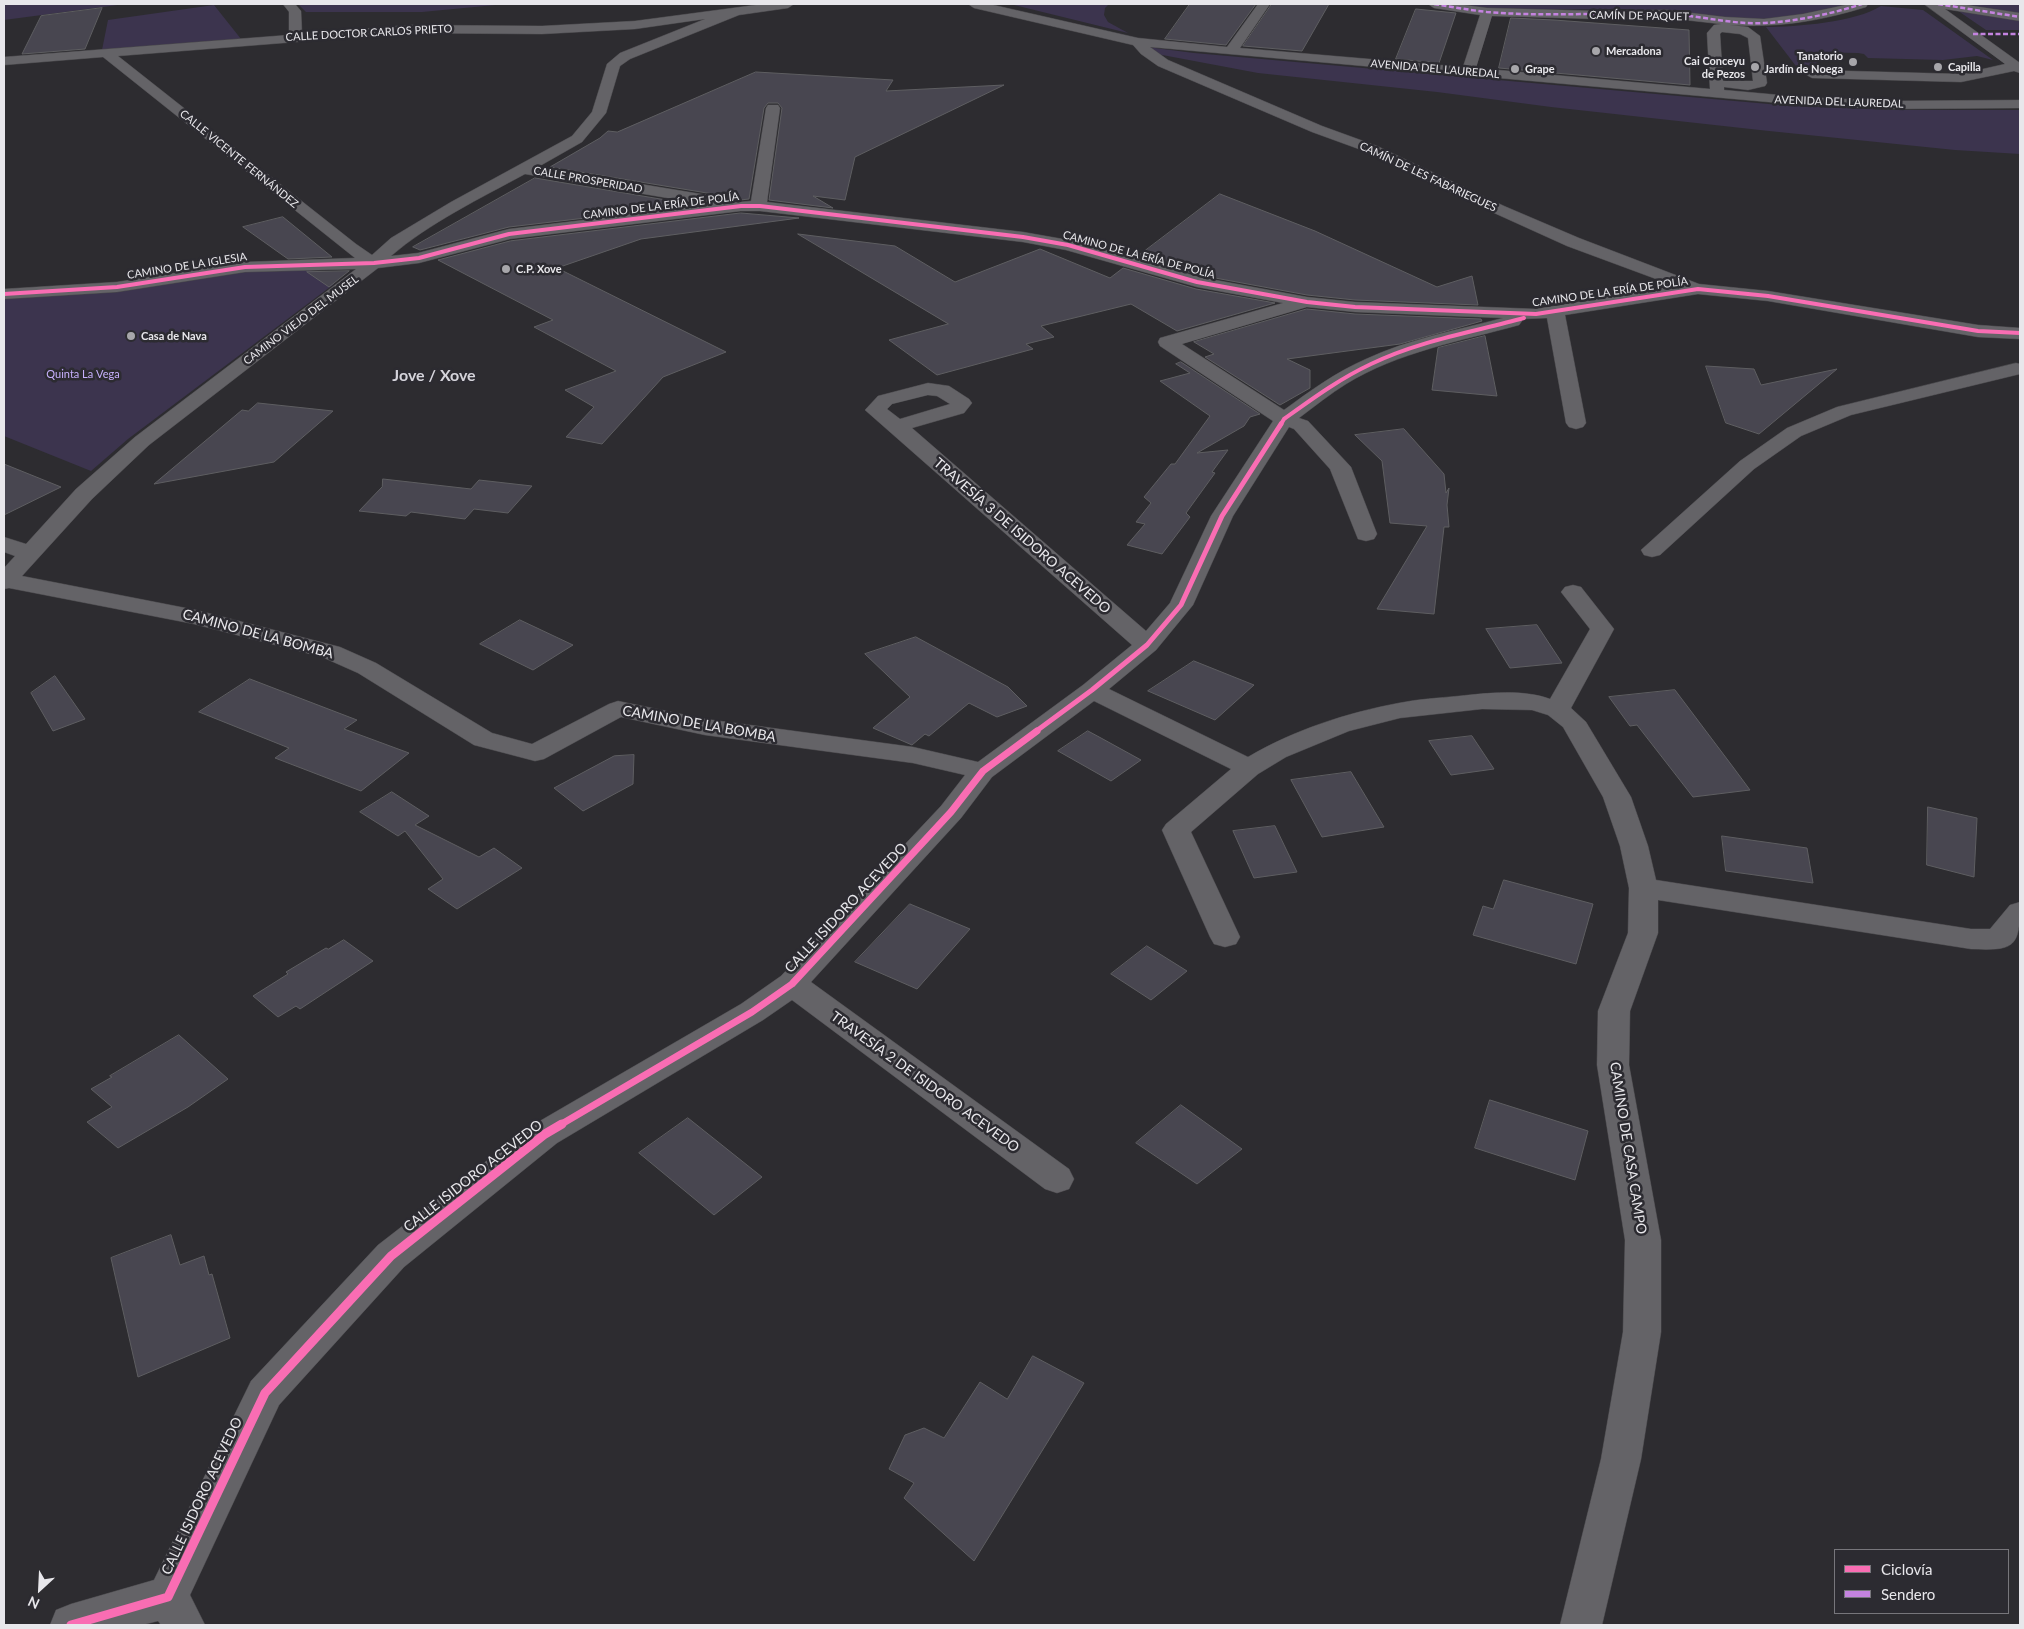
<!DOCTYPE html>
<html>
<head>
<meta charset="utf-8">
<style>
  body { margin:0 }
  #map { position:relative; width:2024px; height:1629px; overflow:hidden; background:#2d2c30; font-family:Lato,sans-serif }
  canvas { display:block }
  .frame { position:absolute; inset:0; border:5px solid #e8e7eb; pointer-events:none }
  .legend { position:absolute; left:1834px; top:1549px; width:175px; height:65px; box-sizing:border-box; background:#2c2b31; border:1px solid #77767b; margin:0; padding:6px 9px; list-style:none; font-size:15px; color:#e8e7eb }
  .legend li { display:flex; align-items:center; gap:10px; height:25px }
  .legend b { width:25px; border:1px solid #77767b }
  .north { position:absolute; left:15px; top:1564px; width:50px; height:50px; -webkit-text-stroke:4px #2c2b31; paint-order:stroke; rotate:205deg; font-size:14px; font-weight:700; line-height:20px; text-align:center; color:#e8e7eb }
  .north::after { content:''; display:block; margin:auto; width:18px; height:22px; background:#e8e7eb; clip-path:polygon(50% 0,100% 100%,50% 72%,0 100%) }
</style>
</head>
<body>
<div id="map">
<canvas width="2024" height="1629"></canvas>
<div class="frame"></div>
<ul class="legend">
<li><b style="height:6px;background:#f96db3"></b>Ciclovía</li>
<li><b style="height:6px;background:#c483df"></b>Sendero</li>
</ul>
<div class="north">N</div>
</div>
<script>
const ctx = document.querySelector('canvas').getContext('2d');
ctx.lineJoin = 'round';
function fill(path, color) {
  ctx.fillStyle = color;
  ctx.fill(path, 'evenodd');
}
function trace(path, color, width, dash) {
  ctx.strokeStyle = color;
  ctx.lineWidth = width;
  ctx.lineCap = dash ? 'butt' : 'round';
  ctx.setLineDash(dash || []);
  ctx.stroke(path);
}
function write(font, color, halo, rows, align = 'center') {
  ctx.font = font + ' Lato,sans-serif';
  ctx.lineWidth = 5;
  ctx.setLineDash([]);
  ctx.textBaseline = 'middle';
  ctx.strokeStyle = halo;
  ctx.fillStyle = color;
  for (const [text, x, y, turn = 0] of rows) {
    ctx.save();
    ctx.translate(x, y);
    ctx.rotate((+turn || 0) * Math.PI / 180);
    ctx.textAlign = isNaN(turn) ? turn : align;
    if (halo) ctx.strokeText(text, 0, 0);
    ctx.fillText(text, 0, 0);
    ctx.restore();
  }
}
fill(new Path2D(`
  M4,4H125L4,20Z
  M298,4H506L422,12H306Z
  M1010,4H1109L1105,8L1104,15L1108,22L1128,33Z
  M1459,4H1857L1854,6L1772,22L1624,9L1500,10Z
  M1948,4H2020V30H1986Z
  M214,5L241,39L102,50L108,20Z
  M1881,6L1923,10L1993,60L1977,56L1943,60L1868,58L1864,54L1858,53L1809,52L1824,71L1799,70L1766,27C1796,27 1856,22 1881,6Z
  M1147,47L1194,53L1791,106L1893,110H2020V154L1955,150L1769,131L1551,107L1437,92L1258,73L1157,54Z
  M248,270H310L335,278L334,284L128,439L91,471L4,436V298L123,291Z`), '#3c344e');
const building = new Path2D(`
  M1190,4H1256L1226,45L1165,39Z
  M1272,4H1329L1302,51L1243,46Z
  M102,8L85,49L22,54L41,16Z
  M1416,9L1456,13L1439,63L1396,59Z
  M1511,18L1554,20L1689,30L1690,85L1499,68Z
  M756,72L893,80L886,91L1004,85L855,157L845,200L813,196L833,208L769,200L782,108L778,103H768L764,108L749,199L723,202L721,197L713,194L550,167L600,138L608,131L617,132Z
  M535,178L696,205L509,227L420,250L413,247Z
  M1220,194L1315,231L1437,287L1472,276L1478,305L1355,300L1307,295L1199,275L1137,257Z
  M741,213L799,218L641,239L557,268L726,352L663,377L602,444L566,437L594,407L565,390L616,371L534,327L553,320L438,260L510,241Z
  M283,217L332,257L288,259L243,227Z
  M798,234L895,246L955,282L1040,249L1110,278L1123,268L1196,289L1275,303L1177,331L1131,304L1041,326L1054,337L1026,344L1033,349L937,375L889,340L948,324Z
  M349,271L329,287L307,272Z
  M1307,309L1355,314L1481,319L1482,321L1400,344L1287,359L1310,370V388L1280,405L1205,357L1214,354L1194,342Z
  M1485,336L1497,396L1432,390L1438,348Z
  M1181,362L1260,414L1250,417L1244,426L1197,453L1228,450L1212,472L1215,473L1186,513L1190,517L1162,554L1127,545L1145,524L1136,522L1151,503L1144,497L1171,464H1175L1210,416L1160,381L1190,373L1176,364Z
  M1706,366L1754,369L1761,385L1837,369L1759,434L1726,423Z
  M258,403L333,411L274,462L154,484L242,410L248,411Z
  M1404,429L1444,474L1446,493L1449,488L1447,505L1449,527H1444L1434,614L1377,609L1427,526L1390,523L1382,461L1355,435Z
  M4,464L61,487L4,515Z
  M383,479L471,489L479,480L532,486L508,513L474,509L465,519L411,512L406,516L359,511L382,487Z
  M520,620L573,645L533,670L480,644Z
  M1537,625L1562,663L1510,668L1486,629Z
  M916,637L1008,687L1027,706L997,717L969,703L929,736L925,734L912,745L873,728L910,697L865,654Z
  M1194,661L1254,685L1215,720L1148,691Z
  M55,676L85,719L53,731L31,693Z
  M250,679L357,720L344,729L409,753L361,791L275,758L289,748L199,712Z
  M1675,690L1733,767L1750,790L1693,797L1637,725L1630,726L1609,697Z
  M1088,731L1101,738L1141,760L1111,781L1058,751Z
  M1472,736L1494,769L1451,775L1429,741Z
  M634,755L633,784L583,811L554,788L614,756Z
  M1351,772L1384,827L1322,837L1291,780Z
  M392,792L429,816L415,825L479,857L494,848L522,868L457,909L428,889L443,879L405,831L398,836L360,812Z
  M1928,807L1977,818L1974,877L1927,865Z
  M1275,826L1297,872L1254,878L1233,831Z
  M1722,836L1807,848L1813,883L1726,871Z
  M1504,880L1593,904L1576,964L1473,935L1483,906L1493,909Z
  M910,904L970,929L917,989L855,962Z
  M344,940L373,961L300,1009L296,1006L278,1017L253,996L288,974L286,972L326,948L328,949Z
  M1147,946L1187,971L1151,1000L1111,974Z
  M179,1035L228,1079L188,1107L118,1148L87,1122L112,1107L91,1089L112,1077L110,1076Z
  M1490,1100L1588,1131L1575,1180L1475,1148Z
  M1181,1105L1242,1149L1197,1184L1136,1143Z
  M688,1118L762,1177L714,1215L639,1153Z
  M171,1235L180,1265L204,1256L209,1275L212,1274L230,1338L138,1377L111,1258Z
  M1033,1356L1084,1383L974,1561L904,1498L914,1483L889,1469L905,1435L924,1428L944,1438L980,1382L1007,1399Z`);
fill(building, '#484650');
trace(building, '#5e5e61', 1);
const minor = new Path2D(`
  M283,4H295L301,11L302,34L410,25L542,26L635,21L763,4H794L788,8L739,15L630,59L620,66L606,113L582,142L538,167L713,196L719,198L721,201L719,204L751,201L766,108L768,105H778L780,108L767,202L1023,232L1074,241L1199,277L1307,297L1355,302L1536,309L1675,286L1567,246L1492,212L1367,152L1312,132L1158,66L1141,54L1133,45L974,8L968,4H989L1138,38L1227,47L1258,4H1270L1240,48L1463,67L1480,15L1434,8L1428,4H1457L1487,8L1599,11L1667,10L1725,17L1764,19L1803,14L1850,4H1868L1866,7C1820,21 1779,28 1730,25L1748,27L1760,36L1767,83L1765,86L1748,90L1724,87V90L1802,97L1889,101L2020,100V108L1889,109L1802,105L1150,47L1168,60L1322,126L1377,146L1504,206L1579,238L1699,284L1768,291L1978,325L2020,328V339L1978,337L1768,301L1698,294L1565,315L1586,423L1583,427L1576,429L1569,427L1566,423L1547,318L1521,319L1522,321L1519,325C1461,341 1398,352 1346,384C1330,394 1315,406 1299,418L1308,421L1351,467L1377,534L1374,539L1366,541L1358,539L1330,469L1294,429L1289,427L1233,516L1193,605L1156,650L1109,689L1248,757C1294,730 1346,713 1399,703C1418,699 1439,698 1459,696C1488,693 1523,689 1550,699L1590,629L1561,592L1565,587L1573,585L1581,587L1614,629L1571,708L1586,722L1631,797L1648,846L1656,880L1971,929H1990L2010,905L2020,902C2020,947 2016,951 1971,949L1658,900V933L1630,1011L1629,1065L1661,1240V1332L1641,1459L1602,1625H1560L1601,1459L1623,1332L1625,1240L1597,1065L1598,1011L1628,933L1629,888L1620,846L1603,797L1563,727L1548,715L1532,710L1482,709L1400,718L1349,731L1286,757L1258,774L1191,832L1240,937L1236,944L1225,947L1214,944L1210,937L1162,830L1166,824L1231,769L1094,701L992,777L961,818L811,982L1069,1169L1074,1179L1069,1189L1057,1193L1045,1189L792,1000L763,1020L557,1143L404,1267L279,1405L190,1595L205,1625H161L158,1621L142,1625H50L56,1610L71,1604L154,1580L251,1381L378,1245L533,1125L741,1004L781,976L941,806L965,775L913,763L705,735L621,717L544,759L535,761L474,745L358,673L322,657L194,624L9,588L4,589V568L15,556L4,552V537L26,544L76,489L135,437L356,269L245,272L117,292L4,299V289L117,282L245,262L355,258L103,57L4,65V57L289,35V12ZM1492,16L1599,19L1667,18L1721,24L1714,25L1707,33L1710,89L1476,68ZM705,19L620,53L607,64L592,112L572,136L451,202L391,238L372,255L356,244L118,56L410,33L542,34L635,29ZM1722,32L1740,34L1748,38L1753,81H1723L1720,34ZM525,174L709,205L509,229L418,253L391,256C429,223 481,198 525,174ZM741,211H760L1023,242L1066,250L1197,287L1283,303L1160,338L1158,342L1160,346L1273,421L1211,516L1170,603L1146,631L912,428L964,413L972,403L969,399L949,386L928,383L878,396L865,410L1132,645L1083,685L978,762L913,747L705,719L618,701L609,704L532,744L492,733L376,663L340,647L196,610L22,576L92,499L149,445L378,268L419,263L510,239ZM1307,307L1355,312L1503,318C1457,330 1409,339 1366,359C1336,372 1310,391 1284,410L1182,344ZM928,395L937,396L950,404L900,419L887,409L892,404Z
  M1924,4H1960L2020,13V21L1945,9L2020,63V73L2014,71L1961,82L1812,78L1805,74L1812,70L1961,74L2005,64Z
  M2016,363L2020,364V374L1851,415L1801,436L1754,469L1660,555L1652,557L1644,555L1641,550L1740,461L1787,428L1837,407Z`);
trace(minor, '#48474a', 1);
fill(minor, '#646367');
trace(new Path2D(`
  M1434,4C1452,7 1469,10 1487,12C1546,17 1607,12 1666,14C1699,15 1732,25 1765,23C1798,21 1831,14 1862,4
  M1938,4L2020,17
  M1973,34H2020`), '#c483df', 2.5, [5, 2.5]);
trace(new Path2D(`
  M4,294L117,287L245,267L374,263L419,258L509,234L741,206H760L1023,237L1068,245L1197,282L1307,302L1355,307L1536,314L1698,289L1768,296L1978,331L2020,333
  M1280,426L1284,419C1312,399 1339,379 1371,364C1418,341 1473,332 1524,318`), '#f96db3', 4);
trace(new Path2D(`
  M1035,732L1092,690L1147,645L1181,605L1222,516L1281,424`), '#f96db3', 5);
trace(new Path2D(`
  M560,1125L752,1012L792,984L951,812L983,771L1037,731`), '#f96db3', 7);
trace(new Path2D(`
  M71,1625L168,1597L265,1393L391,1256L545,1134L562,1124`), '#f96db3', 9);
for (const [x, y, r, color] of [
  [1596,51,5,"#a7a6aa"],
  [1853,62,5,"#a7a6aa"],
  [1755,67,5,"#a7a6aa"],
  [1938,67,5,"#a7a6aa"],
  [1515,69,5,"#a7a6aa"],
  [506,269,5,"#a7a6aa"],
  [131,336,5,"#a7a6aa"]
]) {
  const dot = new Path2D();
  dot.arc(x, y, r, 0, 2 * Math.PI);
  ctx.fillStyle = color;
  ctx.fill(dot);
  trace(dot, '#2c2b31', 2);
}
write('11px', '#e8e7eb', '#2c2b31', [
  ["CAMÍN DE PAQUET",1639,16,1],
  ["CALLE DOCTOR CARLOS PRIETO",369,33,-3],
  ["AVENIDA DEL LAUREDAL",1435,69,5],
  ["AVENIDA DEL LAUREDAL",1839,102,2],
  ["CALLE VICENTE FERNÁNDEZ",239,159,39],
  ["CAMÍN DE LES FABARIEGUES",1428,177,25],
  ["CALLE PROSPERIDAD",588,180,10],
  ["CAMINO DE LA ERÍA DE POLÍA",661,206,-7],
  ["CAMINO DE LA ERÍA DE POLÍA",1139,255,15],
  ["CAMINO DE LA IGLESIA",187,266,-9],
  ["CAMINO DE LA ERÍA DE POLÍA",1610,292,-8],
  ["CAMINO VIEJO DEL MUSEL",301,320,-37]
]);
write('bold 11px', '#e8e7eb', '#2c2b31', [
  ["Mercadona",1606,51],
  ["Tanatorio",1843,56,"right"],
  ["Jardín de Noega",1843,69,"right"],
  ["Cai Conceyu",1745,61,"right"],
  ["de Pezos",1745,74,"right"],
  ["Capilla",1948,67],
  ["Grape",1525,69],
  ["C.P. Xove",516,269],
  ["Casa de Nava",141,336]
], 'left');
write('11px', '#c6b0fc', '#2c2b31', [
  ["Quinta La Vega",83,374]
]);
write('14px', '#e8e7eb', '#2c2b31', [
  ["TRAVESÍA 3 DE ISIDORO ACEVEDO",1022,536,41],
  ["CAMINO DE LA BOMBA",258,634,15],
  ["CAMINO DE LA BOMBA",699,724,10],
  ["CALLE ISIDORO ACEVEDO",846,908,-47],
  ["TRAVESÍA 2 DE ISIDORO ACEVEDO",925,1082,36],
  ["CAMINO DE CASA CAMPO",1628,1148,81],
  ["CALLE ISIDORO ACEVEDO",473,1176,-38],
  ["CALLE ISIDORO ACEVEDO",202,1496,-65]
]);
write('bold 16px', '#d5d4db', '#2c2b31', [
  ["Jove / Xove",434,376]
]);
</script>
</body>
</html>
